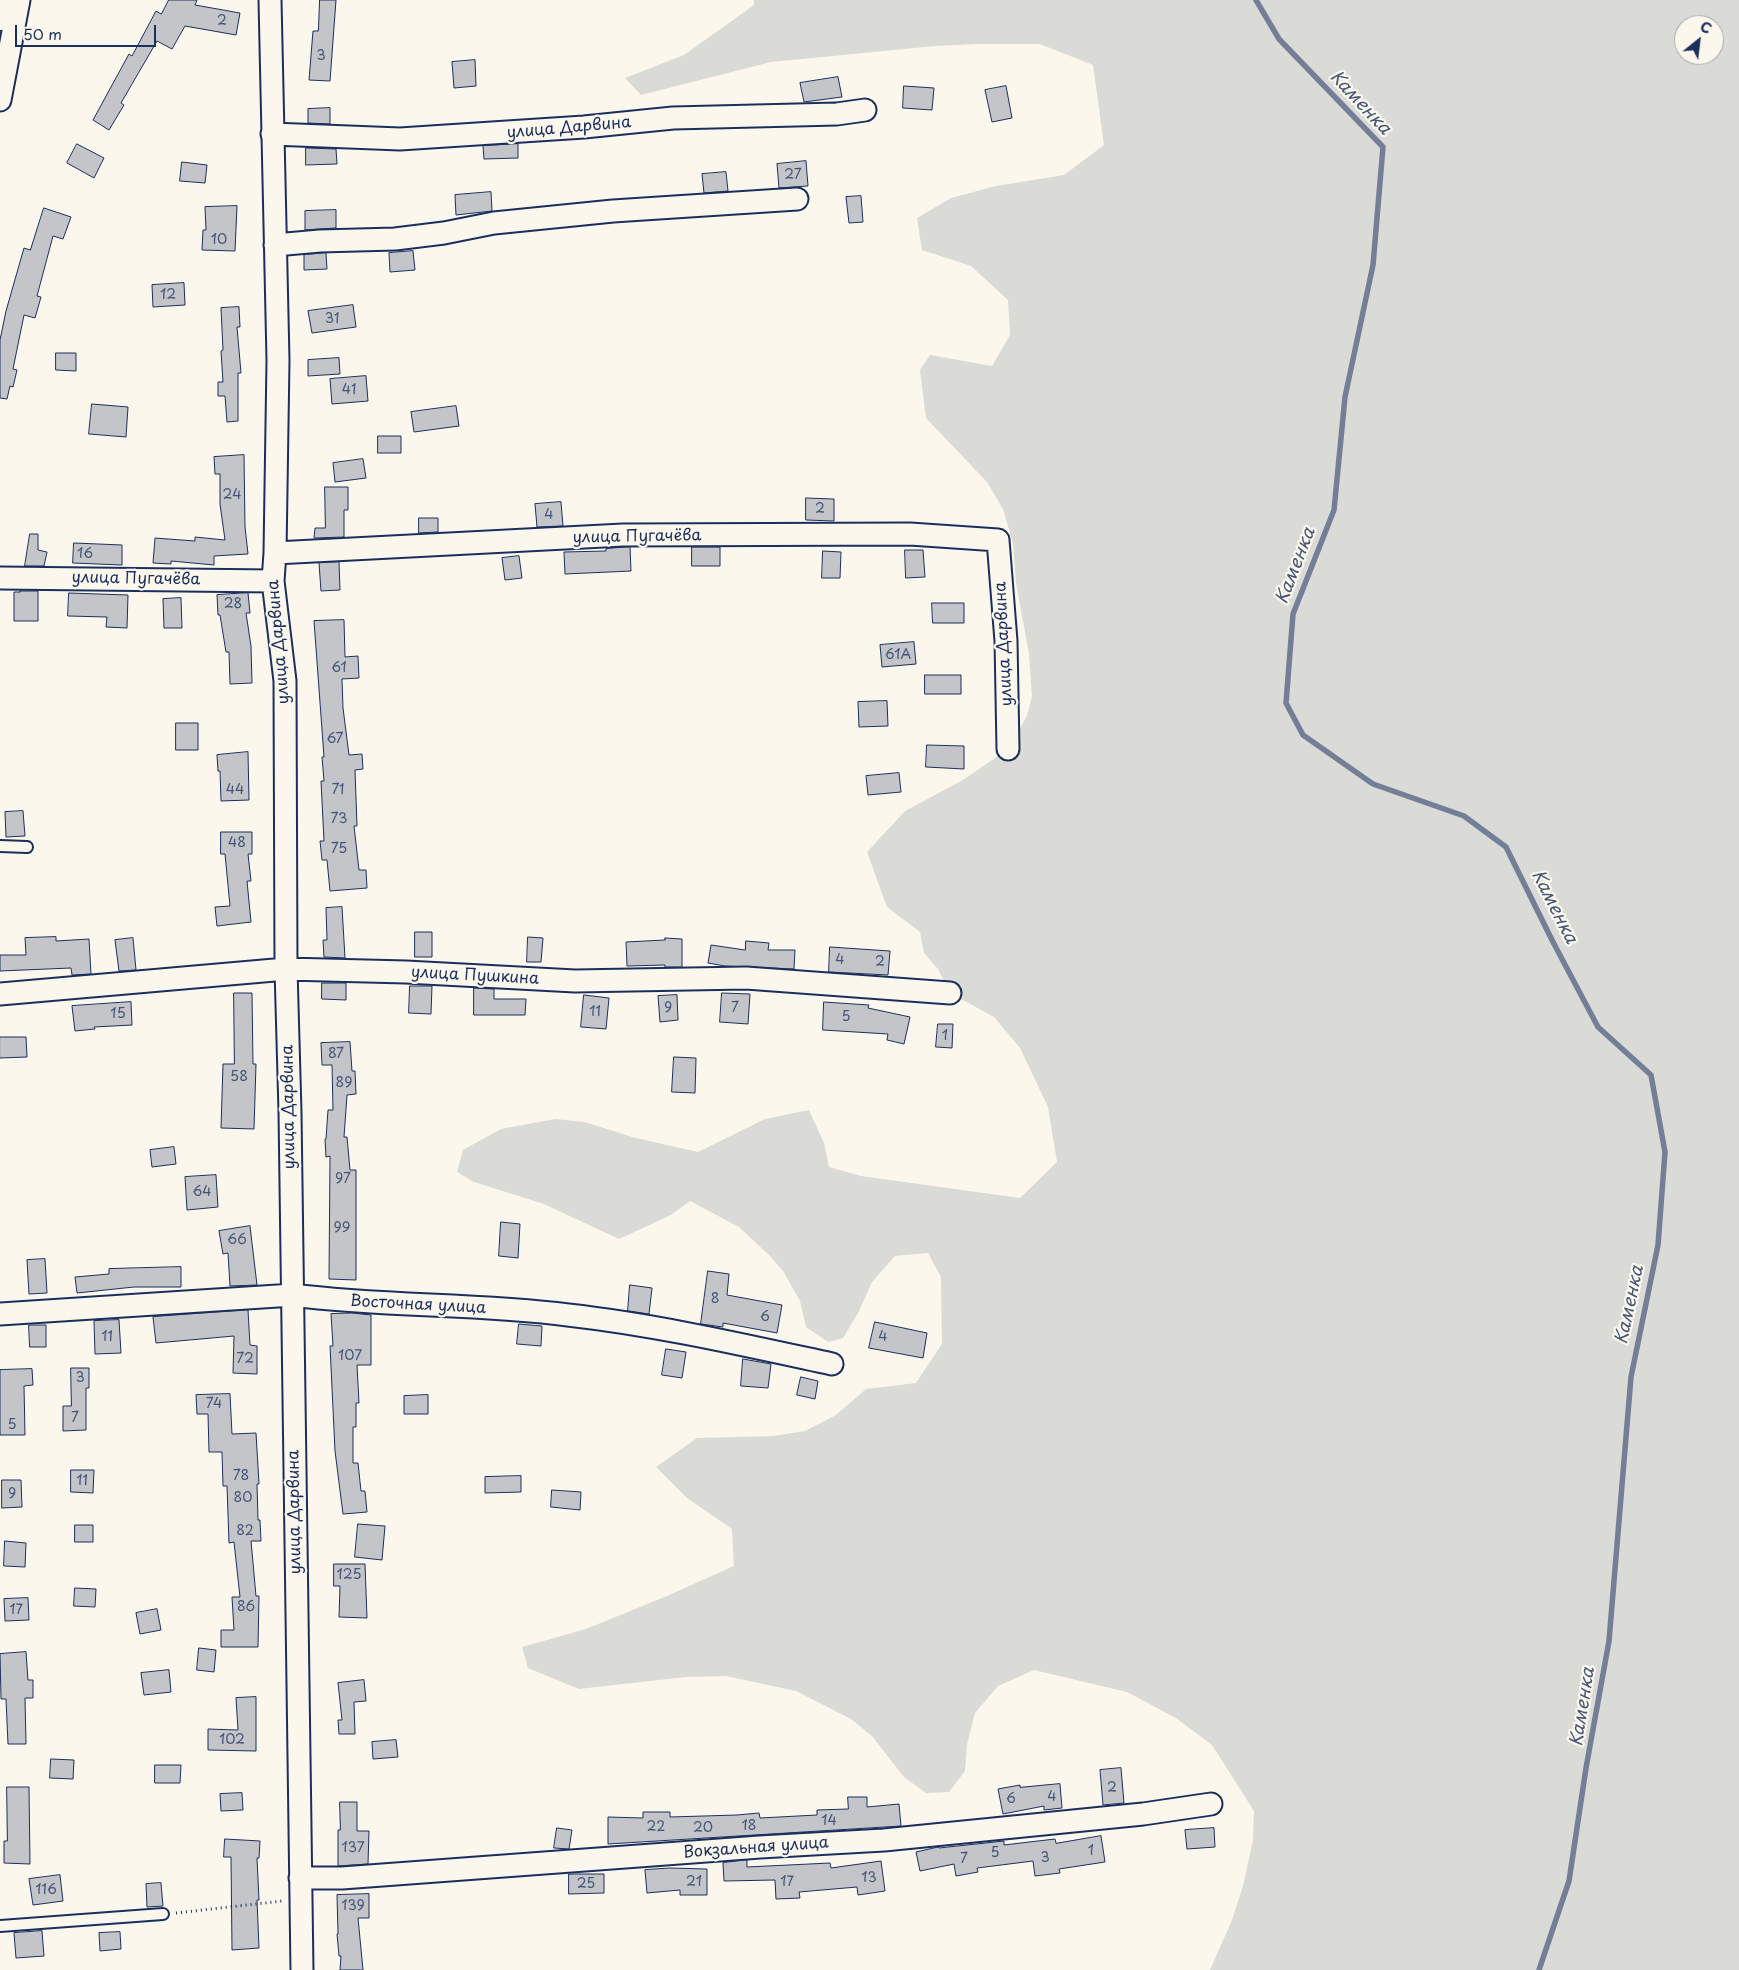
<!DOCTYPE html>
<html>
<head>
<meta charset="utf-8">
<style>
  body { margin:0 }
  #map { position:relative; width:1739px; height:1970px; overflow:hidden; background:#fbf7ec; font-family:"Playpen Sans",sans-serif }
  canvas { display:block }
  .north { position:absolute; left:1674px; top:15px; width:50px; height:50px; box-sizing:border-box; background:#fbf7ec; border:1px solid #a1a7b3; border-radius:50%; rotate:29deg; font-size:14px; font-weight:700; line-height:20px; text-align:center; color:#1b2f5e }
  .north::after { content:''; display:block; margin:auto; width:18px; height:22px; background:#1b2f5e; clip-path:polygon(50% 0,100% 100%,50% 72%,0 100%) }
  .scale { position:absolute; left:15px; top:25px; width:141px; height:22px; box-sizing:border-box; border:2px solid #1b2f5e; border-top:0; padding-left:6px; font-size:15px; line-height:18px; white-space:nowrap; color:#1b2f5e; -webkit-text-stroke:4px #fbf7ec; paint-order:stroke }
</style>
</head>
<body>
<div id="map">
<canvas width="1739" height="1970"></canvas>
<div class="north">С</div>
<div class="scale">50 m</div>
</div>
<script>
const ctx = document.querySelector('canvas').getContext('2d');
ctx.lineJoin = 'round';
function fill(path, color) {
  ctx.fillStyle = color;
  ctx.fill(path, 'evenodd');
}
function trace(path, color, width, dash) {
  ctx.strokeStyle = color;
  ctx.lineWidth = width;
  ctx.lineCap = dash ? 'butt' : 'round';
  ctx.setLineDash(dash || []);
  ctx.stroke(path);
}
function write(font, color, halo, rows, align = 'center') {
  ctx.font = font + ' "Playpen Sans",sans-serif';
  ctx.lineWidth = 4.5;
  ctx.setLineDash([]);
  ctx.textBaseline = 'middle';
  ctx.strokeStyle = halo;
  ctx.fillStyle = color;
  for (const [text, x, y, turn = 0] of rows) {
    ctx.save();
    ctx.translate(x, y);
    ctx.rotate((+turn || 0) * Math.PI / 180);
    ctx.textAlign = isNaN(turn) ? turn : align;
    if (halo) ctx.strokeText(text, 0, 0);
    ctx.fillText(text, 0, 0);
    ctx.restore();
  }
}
fill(new Path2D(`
  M754,0H1739V1970H1210L1232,1920L1243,1886L1253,1840L1254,1811L1212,1745L1176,1718L1127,1692L1034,1670L998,1686L975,1713L967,1744L965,1771L949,1792L926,1793L904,1777L872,1736L851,1719L796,1691L726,1676L686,1677L579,1689L528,1668L522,1647L586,1629L667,1596L734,1566L732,1529L687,1498L656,1467L697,1438L773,1436L805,1431L836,1415L866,1389L916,1383L942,1344L941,1277L928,1253L895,1256L872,1282L858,1313L843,1338L828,1342L806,1327L800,1301L783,1271L770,1256L739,1227L690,1201L671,1215L619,1239L544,1204L474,1182L457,1172L463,1150L501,1129L555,1119L585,1122L632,1137L698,1152L765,1119L809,1110L824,1143L829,1167L861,1176L1020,1198L1057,1162L1048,1107L1020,1048L994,1017L950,993L938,969L924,953L920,932L887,907L867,852L905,811L963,780L1008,749L1027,716L1032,696L1029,654L1016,583L1013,543L1003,509L987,482L926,418L920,370L930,355L992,366L1010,335L1008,300L971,266L922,250L917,218L951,198L996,186L1064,175L1104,145L1093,65L1040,44H976L935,46L771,62L641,95L625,78L684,55L754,5ZM1684,25H1714V55H1684Z`), '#dadad7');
trace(new Path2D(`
  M1256,0L1279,39L1383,147L1373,265L1345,397L1334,510L1293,614L1286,703L1303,735L1373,784L1464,816L1506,847L1553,942L1598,1027L1651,1075L1665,1152L1658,1245L1631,1377L1609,1641L1586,1768L1569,1881L1539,1970`), '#747e96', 5.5);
const building = new Path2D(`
  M169,0H197L195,5L240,13L236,35L185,26L172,49L157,41L121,103L124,105L109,130L93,120L129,54L132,56L156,11L161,14Z
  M320,0H336L330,81L309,80L313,31H318Z
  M475,60L476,86L454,88L452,62Z
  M838,77L842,97L804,102L800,83Z
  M904,86L934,88L932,110L903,108Z
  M1006,86L1012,118L992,122L985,90Z
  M330,108V124L308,123V109Z
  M77,144L104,158L94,178L67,163Z
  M518,144V158L484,159L483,146Z
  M306,148L336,149L337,164L306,165Z
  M806,161L808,186L779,188L777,164Z
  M182,162L207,165L205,183L180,181Z
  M726,172L728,191L704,193L702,174Z
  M491,192L492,211L456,215L455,195Z
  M861,196L863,222L849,223L846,197Z
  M237,206L235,251L202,250L203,230H206L205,207Z
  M44,208L71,217L63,239L53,236L37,296L41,297L35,318L24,315L13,369L17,370L13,387L10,386L7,399L0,398V340L6,311L24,248L30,250Z
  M336,210V228L305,230V211Z
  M413,251L415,270L390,272L389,253Z
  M326,253L327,269L304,270V255Z
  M184,283L185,305L153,307L152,285Z
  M353,305L356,327L312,333L308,311Z
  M239,307L240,327H237L241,373H238V421L227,422L225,396H218V382H223L221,351L223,350L221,308Z
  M56,353H76V371L56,370Z
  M339,358L340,374L308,376V360Z
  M366,376L368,401L332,404L330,379Z
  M92,404L128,407L126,437L89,434Z
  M456,406L459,426L414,432L411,412Z
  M378,436H401V453H378Z
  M244,455L245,527L248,554L214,556V565L171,561V564L153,563L155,538L195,541V537L225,540L220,504V474H215L214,457Z
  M363,459L366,478L335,482L333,463Z
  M325,487H348V510H344V537L314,538L315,528H325Z
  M806,498L834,499V521L806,520Z
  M561,502L563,526L537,527L535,504Z
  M419,518H438V532L419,533Z
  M30,534H38V550L47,552L44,566H25Z
  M74,543L122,545V565L73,563Z
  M630,547L631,571L565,574L564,552L606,551V549Z
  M692,547H720V566H692Z
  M905,550H923L925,577L906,578Z
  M823,551L841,552L840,578H822Z
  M519,556L522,578L505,580L502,558Z
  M339,562L340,590L321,591L319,563Z
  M20,591H38V621H14V592H20Z
  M69,593L128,595L127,628L106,627L107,617L68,616Z
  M248,593L250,613H246L251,646L252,683L230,684L229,652H226L220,615H218L217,595Z
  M181,598L182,628H164L163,599Z
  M932,603H964V623H933Z
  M344,620L345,657L358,656L359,678L342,679L343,708L349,755L362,754L363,769L355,770L357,826H354L359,870H366L367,888L330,891L327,860H322L320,841H324L321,781H324L322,757H324L314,621Z
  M914,642L916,664L882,667L880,645Z
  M925,675H961V694H925Z
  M887,701L888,726L859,727L858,702Z
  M176,723H198V750H176Z
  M927,745L964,746V769L926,767Z
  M248,752L249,800L221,801L220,771H218L217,755Z
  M899,773L901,792L868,795L866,776Z
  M23,811L25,836L6,837L5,812Z
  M221,832H252V854H248L251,881H247L251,922L217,926L215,907L230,906L225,854H221Z
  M342,907L345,958L324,957L323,940H327L326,908Z
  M415,932H432V957H415Z
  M56,937V941L89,939L91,974L72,975L71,968L0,971V955H26L25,938Z
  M528,937L543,938L541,962H527Z
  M133,938L136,970L119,971L115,940Z
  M665,938L682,939V967H665V965L627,966L626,942L665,940Z
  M746,941L769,943L768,950H795L794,969L725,966L708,963L711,945L745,950Z
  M830,947L890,951L888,975L829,972Z
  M322,983H346V1000L322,999Z
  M410,986H432L431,1014L409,1013Z
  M474,988L494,989V999H526L525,1015H474Z
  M234,993H252L253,1064H256L254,1129L221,1128L223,1064H234Z
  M722,993L750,994L748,1024L720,1022Z
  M584,995L609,998L606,1029L581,1027Z
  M677,995L678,1020L660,1022L658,996Z
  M131,1002L132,1025L94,1027L95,1029L75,1031L72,1006Z
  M824,1002L869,1005L868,1008L910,1017L904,1044L887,1040L888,1034L823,1030Z
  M938,1024H953L952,1048L936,1047Z
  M0,1037H26L27,1057L0,1058Z
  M350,1042L352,1071H355L356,1094L347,1095L344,1137H347L350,1170H356V1280L329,1279L330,1156L326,1157L325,1139H326L328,1110H333L332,1065H322L321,1043Z
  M674,1057L696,1058L695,1093L672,1092Z
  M174,1147L176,1164L152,1167L150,1150Z
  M216,1175L218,1207L187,1210L185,1177Z
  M501,1222L520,1224L518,1258L499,1256Z
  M250,1226L257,1285L230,1286L228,1253L223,1254L219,1231Z
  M45,1259L47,1293L29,1294L27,1260Z
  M181,1267V1287H134L77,1293L75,1277L109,1274V1269Z
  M708,1271L729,1274L727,1295L782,1305L777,1333L723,1323V1327L701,1324Z
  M630,1285L652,1288L649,1314L628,1311Z
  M248,1310L250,1345L257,1346V1374L233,1373L234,1336L156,1343L153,1317Z
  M352,1313L371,1315V1365H357L359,1403H356V1427H353V1463H358L361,1491H365L367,1512L343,1514L335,1451L330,1346H333L331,1314Z
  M119,1320L121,1353L95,1354L94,1321Z
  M875,1322L927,1333L923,1358L869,1348Z
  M519,1324L542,1326L541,1346L517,1344Z
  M29,1325H46V1347H30Z
  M666,1349L686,1352L682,1378L662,1375Z
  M743,1359L771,1364L768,1388L741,1386Z
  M71,1368H89V1388H86V1430L63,1431V1406H71Z
  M32,1369L33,1385L24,1386L25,1435H0V1370Z
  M801,1377L818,1381L815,1399L797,1395Z
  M230,1394L232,1434L256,1433L259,1484H257L258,1520H260L261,1541H251L256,1596H259L258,1647H221V1630H234L232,1597H240L234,1542L229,1543L227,1486H223L222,1452H209L208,1414H197L196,1395Z
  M428,1395V1414H404V1396Z
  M71,1470H94L93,1493L71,1492Z
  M521,1476V1492L485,1493V1477Z
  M2,1480H21L22,1507L2,1508Z
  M552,1490L581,1492L580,1510L551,1507Z
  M358,1524L385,1526L382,1560L355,1557Z
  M75,1525H93V1542H75Z
  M5,1541L26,1543L25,1567L4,1566Z
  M334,1564H365L367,1618L339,1617L340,1586H334Z
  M75,1588L96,1589L95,1607L74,1606Z
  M28,1598L29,1620L5,1621L4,1599Z
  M157,1609L161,1630L140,1634L136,1613Z
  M199,1648L216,1650L214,1672L197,1670Z
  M26,1652L28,1680H33V1698H25L26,1744H8L6,1699H1L0,1654Z
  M169,1670L171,1692L144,1695L141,1673Z
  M364,1680L366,1701L354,1702L355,1734H339L338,1720H342L338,1683Z
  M256,1697V1751L208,1750V1729L238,1730L236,1698Z
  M396,1740L398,1757L373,1759L372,1742Z
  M51,1759L74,1760L73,1779L50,1778Z
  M155,1765H181L180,1783H155Z
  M1121,1768L1124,1803L1103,1805L1100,1770Z
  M1060,1784L1062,1808L1044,1810V1806L1003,1814L998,1789L1020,1785V1787Z
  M7,1787H29L30,1864L4,1863V1841H7Z
  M242,1793L243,1810L221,1811L220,1794Z
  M848,1797H867V1807L899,1804L901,1826L608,1844V1817L643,1818V1812H670V1817L737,1815L759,1813L760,1818L817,1815V1810L848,1809Z
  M340,1802H357V1831H369L368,1864L338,1866V1830H340Z
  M557,1828L572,1830L569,1849L554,1848Z
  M1214,1828L1215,1847L1187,1849L1185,1830Z
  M1101,1836L1105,1862L1059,1869L1060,1873L1035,1876L1033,1861L977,1868L978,1872L956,1876L954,1864L920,1871L916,1852L938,1847L939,1848L1004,1841V1845L1055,1839L1056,1843Z
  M225,1839L260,1841L259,1858H257L259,1900H257L259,1948L232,1950L231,1857H224Z
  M747,1860V1867L830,1863L831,1868L881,1861L885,1891L858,1895L857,1887L799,1892L800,1898L776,1899L775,1880L724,1881L723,1863Z
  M670,1868L707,1869V1895H680V1890L647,1893L645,1870Z
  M569,1874H604V1893L569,1894Z
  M60,1875L63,1901L33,1905L29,1879Z
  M161,1883L163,1906L147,1907L146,1884Z
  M369,1894V1918H358L363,1970H340L341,1956H339L337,1934H338L337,1895Z
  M42,1931L44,1956L16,1958L14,1933Z
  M120,1932L121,1949L100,1951L99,1933Z`);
fill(building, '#c3c5c9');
trace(building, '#1b2f5e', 1);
const lane = new Path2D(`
  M0,846L27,847
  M0,1926L163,1914`);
const street = new Path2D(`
  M270,0L278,360L275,553L273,581L285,681L286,969L290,1112L302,1970
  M0,100L19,0
  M272,134L400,139L584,127L673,118L837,114L865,110
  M275,245L320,241L395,239L444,233L494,223L613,211L797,199
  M275,553L623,535L910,534L998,540L1006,641L1008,749
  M0,578L273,581
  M0,994L286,969L406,972L575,981L746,978L950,993
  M0,1314L293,1295C384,1307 477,1303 568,1315C657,1325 744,1345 832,1364
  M300,1878H342L760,1847L884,1840L1143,1814L1211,1804`);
const primary = new Path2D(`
  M0,16L11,0`);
trace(lane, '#1b2f5e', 14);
trace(street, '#1b2f5e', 25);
trace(primary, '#1b2f5e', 31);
trace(new Path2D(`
  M176,1913L282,1901`), '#1b2f5e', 3, [1, 4]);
trace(lane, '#fbf7ec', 10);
trace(street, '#fbf7ec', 21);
trace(primary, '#fbf7ec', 28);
write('14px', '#455479', null, [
  ["2",222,21],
  ["3",321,56],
  ["27",793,175],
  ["10",219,240],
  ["12",168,295],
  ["31",332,319],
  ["41",349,390],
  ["24",232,495],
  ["2",820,509],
  ["4",549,515],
  ["16",85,554],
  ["28",233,604],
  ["61А",898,655],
  ["61",339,668],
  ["67",335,739],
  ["44",235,790],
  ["71",338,790],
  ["73",339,819],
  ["48",237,843],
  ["75",339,849],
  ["4",840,960],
  ["2",880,962],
  ["9",668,1008],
  ["7",735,1008],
  ["11",595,1012],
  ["15",118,1014],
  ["5",846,1017],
  ["1",945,1036],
  ["87",336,1054],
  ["58",239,1077],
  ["89",344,1083],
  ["97",343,1179],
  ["64",202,1192],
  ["99",342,1228],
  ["66",237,1240],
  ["8",715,1299],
  ["6",765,1317],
  ["11",107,1337],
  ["4",883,1337],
  ["107",350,1356],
  ["72",245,1359],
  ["3",80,1378],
  ["74",214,1404],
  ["7",75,1418],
  ["5",12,1425],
  ["78",241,1476],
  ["11",82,1481],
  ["9",12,1494],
  ["80",243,1498],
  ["82",245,1531],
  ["125",349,1575],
  ["86",246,1607],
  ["17",16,1610],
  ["102",232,1740],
  ["2",1112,1788],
  ["4",1052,1797],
  ["6",1011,1799],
  ["14",829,1821],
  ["18",749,1826],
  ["22",656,1827],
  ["20",703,1828],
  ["137",353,1848],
  ["1",1091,1851],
  ["5",995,1853],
  ["3",1045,1858],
  ["7",964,1859],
  ["13",869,1878],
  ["21",694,1882],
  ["17",787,1882],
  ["25",586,1884],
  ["116",46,1890],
  ["139",353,1906]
]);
write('16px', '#1b2f5e', '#fbf7ec', [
  ["улица Дарвина",569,128,-5],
  ["улица Пугачёва",637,537,-1],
  ["улица Пугачёва",136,579,1],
  ["улица Дарвина",279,642,-95],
  ["улица Дарвина",1004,644,-93],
  ["улица Пушкина",475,976,3],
  ["улица Дарвина",289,1107,-91],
  ["Восточная улица",418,1305,3],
  ["улица Дарвина",295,1512,-91],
  ["Вокзальная улица",756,1848,-4]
]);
write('italic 18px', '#47577a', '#fbf7ec', [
  ["Каменка",1360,103,47],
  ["Каменка",1296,566,-69],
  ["Каменка",1554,907,63],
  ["Каменка",1630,1305,-78],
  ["Каменка",1583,1707,-81]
]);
</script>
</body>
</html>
